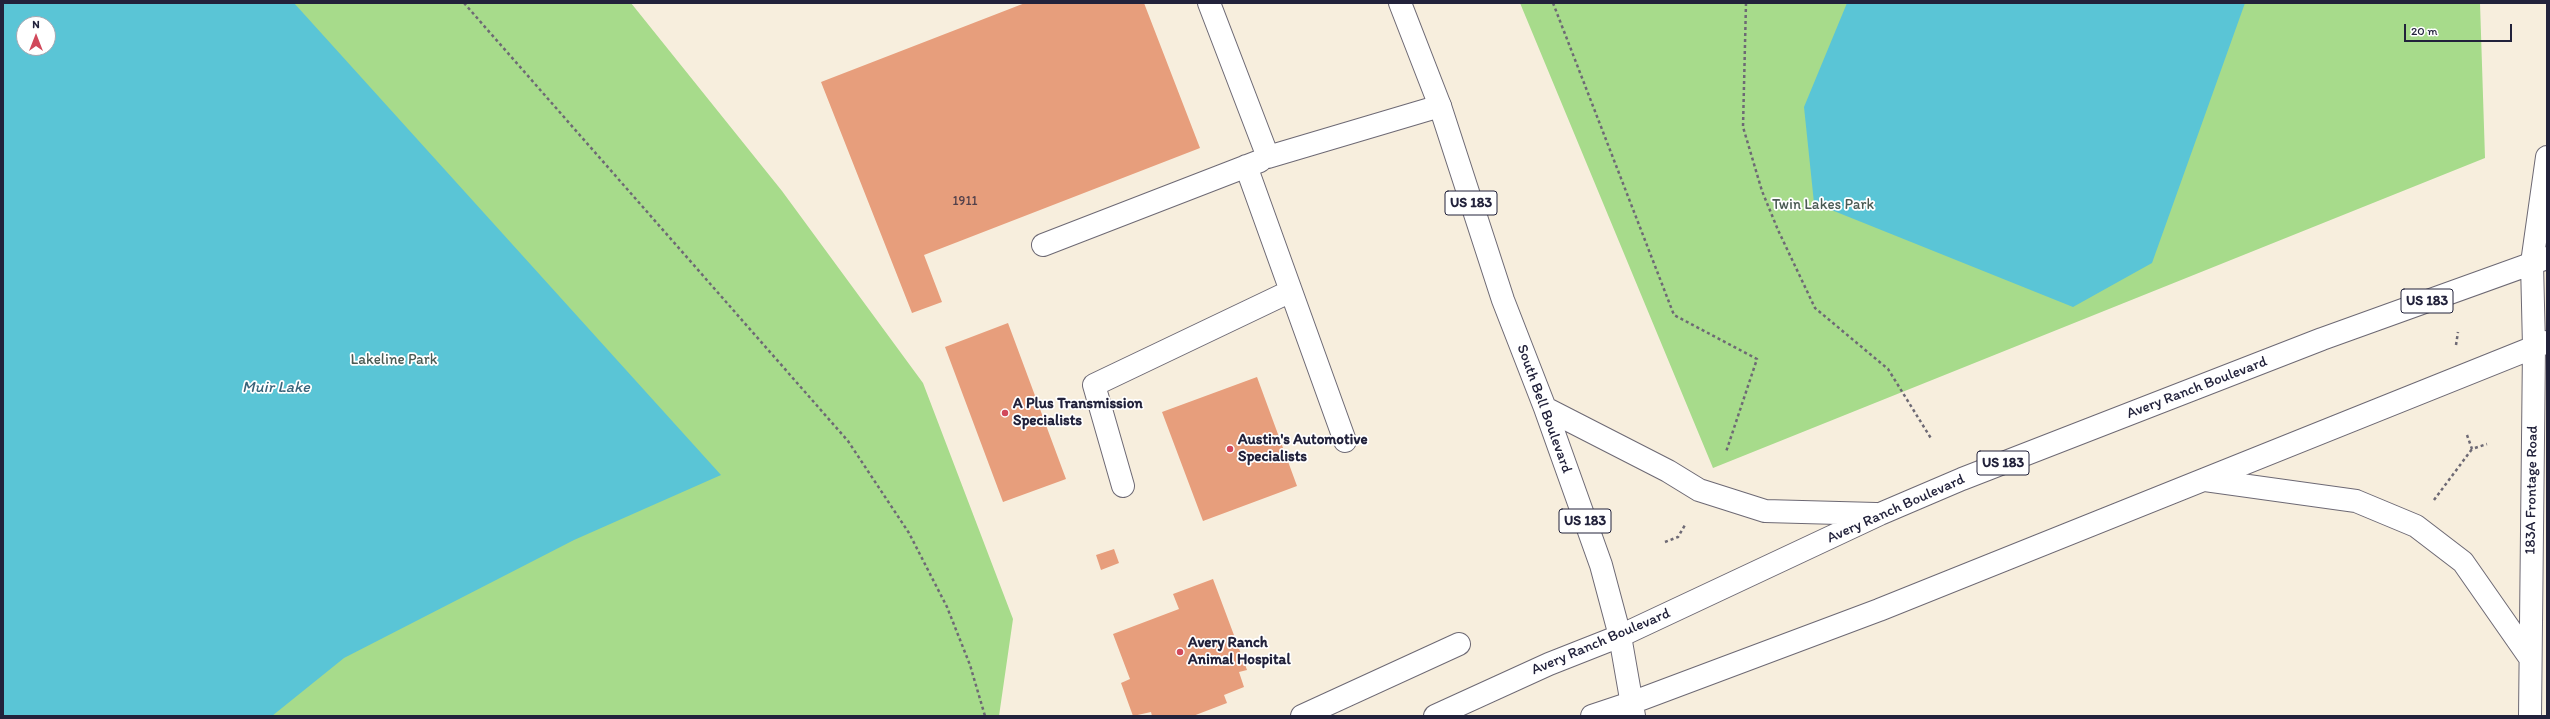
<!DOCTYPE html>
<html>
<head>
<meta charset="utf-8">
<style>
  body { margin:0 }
  #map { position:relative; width:2550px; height:719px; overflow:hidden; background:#f7eedd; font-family:Itim,sans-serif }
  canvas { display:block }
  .frame { position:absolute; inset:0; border:4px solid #22223b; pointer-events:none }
  .north { position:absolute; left:16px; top:16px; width:40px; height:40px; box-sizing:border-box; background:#fff; border:1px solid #a7a7b1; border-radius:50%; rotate:0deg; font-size:11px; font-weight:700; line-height:16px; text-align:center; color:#22223b }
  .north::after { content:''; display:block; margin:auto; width:14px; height:18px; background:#d1495b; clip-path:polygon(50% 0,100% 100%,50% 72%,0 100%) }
  .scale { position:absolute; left:2404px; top:24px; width:108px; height:18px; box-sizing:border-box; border:2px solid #22223b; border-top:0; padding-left:5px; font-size:12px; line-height:14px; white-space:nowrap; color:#22223b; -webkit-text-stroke:3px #fff; paint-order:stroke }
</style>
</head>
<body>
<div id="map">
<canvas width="2550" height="719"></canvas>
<div class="frame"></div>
<div class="north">N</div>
<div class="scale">20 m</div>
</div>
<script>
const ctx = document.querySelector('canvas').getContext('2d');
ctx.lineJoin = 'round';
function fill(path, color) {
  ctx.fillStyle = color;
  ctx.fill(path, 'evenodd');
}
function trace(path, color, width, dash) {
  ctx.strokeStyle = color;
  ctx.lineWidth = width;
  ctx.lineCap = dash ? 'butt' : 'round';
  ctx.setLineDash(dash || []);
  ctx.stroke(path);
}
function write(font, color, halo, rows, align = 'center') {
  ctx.font = font + ' Itim,sans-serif';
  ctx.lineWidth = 3.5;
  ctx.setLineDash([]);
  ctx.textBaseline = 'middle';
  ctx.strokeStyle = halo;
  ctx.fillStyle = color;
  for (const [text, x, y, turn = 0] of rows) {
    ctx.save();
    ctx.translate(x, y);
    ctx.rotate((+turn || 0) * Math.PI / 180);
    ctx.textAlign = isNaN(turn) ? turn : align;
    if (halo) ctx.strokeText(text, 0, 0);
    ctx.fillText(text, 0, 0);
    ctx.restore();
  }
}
fill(new Path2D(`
  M3,3H631L782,191L923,383L1013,619L999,716H3ZM24,24H48V48H24Z
  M1520,3H2480L2485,158L1713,468Z`), '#a7db8b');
fill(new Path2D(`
  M3,3H294L721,475L574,540L344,658L272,716H3ZM24,24H48V48H24Z
  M1847,3H2245L2152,263L2073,307L1814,203L1804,107Z`), '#5ac5d6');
fill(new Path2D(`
  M1025,3H1144L1200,148L924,255L942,302L912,313L821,82Z
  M1008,323L1066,479L1003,502L945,347Z
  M1257,377L1297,486L1203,521L1162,412Z
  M1114,549L1119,563L1101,570L1096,555Z
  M1213,579L1247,670L1239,672L1244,687L1224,695L1227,703L1193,716H1152L1151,712L1133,716L1121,683L1130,679L1113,634L1179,609L1173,594Z`), '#e79e7c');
const minor = new Path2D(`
  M1209,3L1268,157L1440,106
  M1246,166L1345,441
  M1043,245L1260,161
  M1123,486L1094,385L1291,291
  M1302,716L1459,644
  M1435,716L1549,664L1620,636
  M1592,716L1631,703`);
const major = new Path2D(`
  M1400,3L1440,106L1503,300L1545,408L1601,565L1620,636L1634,716
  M1545,408L1668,471L1699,490L1765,511L1876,514
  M2205,480L2356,501L2416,526L2463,562L2530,658
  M1620,636L1880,514L1962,479L2322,339L2547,258
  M1631,703L1879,610L2547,342
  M2530,716L2534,347L2532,263`);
const highway = new Path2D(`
  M2532,263L2547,157`);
trace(minor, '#6d6974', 24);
trace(major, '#6d6974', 24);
trace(highway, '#6d6974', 24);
trace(new Path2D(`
  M464,3L848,441L909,533L947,607L970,665L985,716
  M1553,3L1674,315L1757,359L1726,452
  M1746,3L1743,127L1762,191L1778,230L1815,308L1888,369L1932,440
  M2456,345L2458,332
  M2467,435L2472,449L2487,444
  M2434,500L2472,449
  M1665,542L1678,537L1685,525`), '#6d6974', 2.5, [3, 3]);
trace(minor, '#fff', 22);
trace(major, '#fff', 22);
trace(highway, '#fff', 22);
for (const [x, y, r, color] of [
  [1005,413,4,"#d1495b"],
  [1230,449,4,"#d1495b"],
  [1180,652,4,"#d1495b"]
]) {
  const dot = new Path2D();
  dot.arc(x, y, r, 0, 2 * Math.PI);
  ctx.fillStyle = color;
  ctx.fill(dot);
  trace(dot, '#fff', 1.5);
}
write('13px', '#53414b', null, [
  ["1911",965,202]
]);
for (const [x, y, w] of [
  [1471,203,52],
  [2427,301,52],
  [2003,463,52],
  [1585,521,52]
]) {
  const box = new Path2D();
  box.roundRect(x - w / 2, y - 12, w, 24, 3);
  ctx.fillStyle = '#fff';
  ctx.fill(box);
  trace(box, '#22223b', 1);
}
write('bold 14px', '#22223b', null, [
  ["US 183",1471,203],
  ["US 183",2427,301],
  ["US 183",2003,463],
  ["US 183",1585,521]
]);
write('15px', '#4a5a53', '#fff', [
  ["Twin Lakes Park",1823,205],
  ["Lakeline Park",394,360]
]);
write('15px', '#22223b', '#fff', [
  ["Avery Ranch Boulevard",2197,388,-21],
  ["South Bell Boulevard",1544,409,70],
  ["183A Frontage Road",2532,490,-89],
  ["Avery Ranch Boulevard",1896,509,-24],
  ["Avery Ranch Boulevard",1601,642,-23]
]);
write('bold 15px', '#22223b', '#fff', [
  ["A Plus Transmission",1013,404],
  ["Specialists",1013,421],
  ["Austin's Automotive",1238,440],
  ["Specialists",1238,457],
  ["Avery Ranch",1188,643],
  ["Animal Hospital",1188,660]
], 'left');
write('italic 16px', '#386379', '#fff', [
  ["Muir Lake",276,388]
]);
</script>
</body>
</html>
